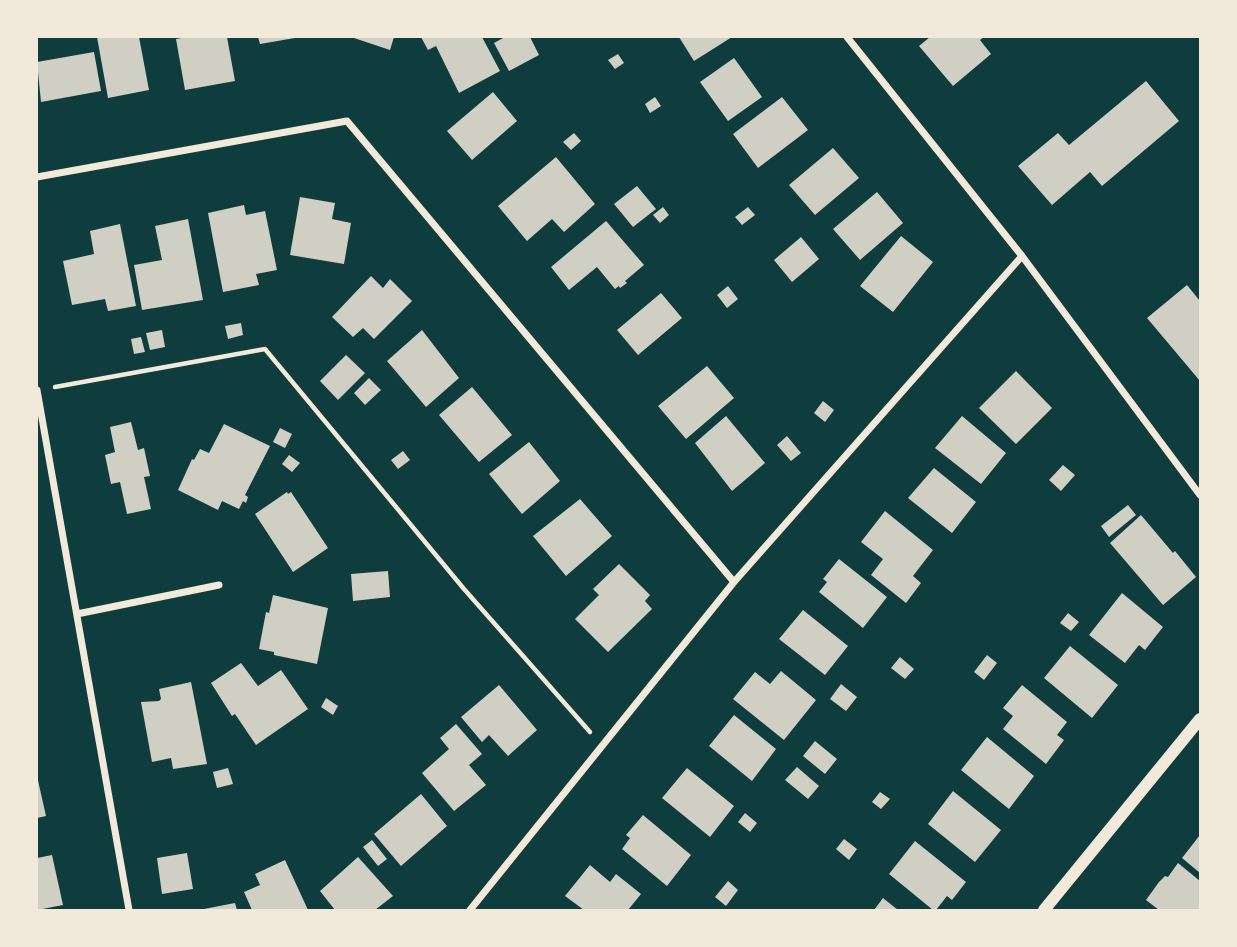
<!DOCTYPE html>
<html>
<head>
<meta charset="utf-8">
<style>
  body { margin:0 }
  #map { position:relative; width:1237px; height:947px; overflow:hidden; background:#0f3d3e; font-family:"Golos Text",sans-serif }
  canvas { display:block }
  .frame { position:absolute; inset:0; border:38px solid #f1e9da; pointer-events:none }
</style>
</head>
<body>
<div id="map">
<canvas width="1237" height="947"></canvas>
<div class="frame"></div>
</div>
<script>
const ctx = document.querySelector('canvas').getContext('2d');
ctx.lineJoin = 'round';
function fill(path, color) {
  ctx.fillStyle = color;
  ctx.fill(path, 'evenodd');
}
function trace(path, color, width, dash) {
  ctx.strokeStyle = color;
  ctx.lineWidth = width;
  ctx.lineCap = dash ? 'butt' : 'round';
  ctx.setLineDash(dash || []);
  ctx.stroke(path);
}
fill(new Path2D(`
  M97,37H139L149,90L108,98Z
  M187,37H227L235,81L185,90L176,39Z
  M258,37H294L295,38L260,44Z
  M351,37H394L390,50Z
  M421,37H482L500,71L459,93L436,46L428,50Z
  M505,37H530L539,55L509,71L494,43Z
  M679,37H732L694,61Z
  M930,37H984L980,40L991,54L953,86L919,46Z
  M94,52L101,91L41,102L37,62Z
  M618,54L624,63L615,69L608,60Z
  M734,58L762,97L728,121L700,82Z
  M1146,81L1179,121L1102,186L1090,172L1052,205L1018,166L1058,133L1069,145Z
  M493,92L517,121L472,160L447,131Z
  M655,97L661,106L650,113L645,104Z
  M782,97L808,130L758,168L733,134Z
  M574,133L581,141L571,150L563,142Z
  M833,148L859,178L815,215L789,185Z
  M556,157L595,204L564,232L552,219L527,241L498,206Z
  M637,186L656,209L633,227L614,204Z
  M877,192L903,223L860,260L833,229Z
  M300,197L335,203L332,219L351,223L344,264L290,255Z
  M244,205L246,215L265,211L277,270L256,274L259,285L223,292L208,213Z
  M663,207L669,215L660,223L653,215Z
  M748,207L755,215L742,225L735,217Z
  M188,219L203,300L142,310L134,265L162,260L155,226Z
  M606,221L644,265L625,281L627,283L620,288L619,286L615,289L597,267L569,290L551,267Z
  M120,224L136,306L108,311L105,299L72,305L63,261L94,254L90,231Z
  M901,236L933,262L893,312L860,286Z
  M801,237L819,259L792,282L774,260Z
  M371,276L383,288L390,279L412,301L374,339L363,328L353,337L332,317Z
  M1187,285L1200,301V381L1147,318Z
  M728,286L738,299L727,308L717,295Z
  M661,293L682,318L638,355L617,330Z
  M241,323L243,335L228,339L225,326Z
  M162,330L165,347L150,350L146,333Z
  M422,330L459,378L426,407L387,361Z
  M141,337L145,352L134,354L131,339Z
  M346,355L365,373L338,400L320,381Z
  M707,366L734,398L686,439L658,406Z
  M1016,371L1052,408L1016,444L979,408Z
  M369,378L381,390L365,405L354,393Z
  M472,387L512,435L479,462L439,415Z
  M823,401L834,410L825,422L814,413Z
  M726,416L765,463L732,491L695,443Z
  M962,416L1006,453L981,484L935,448Z
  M131,422L138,450L144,448L150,476L144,477L151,509L127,514L120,482L111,484L105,455L115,452L110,427Z
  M224,424L270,446L245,495L248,497L246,503L243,501L239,509L222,501L218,510L178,490L192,459L194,460L200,449L209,453Z
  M280,428L292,434L285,448L273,442Z
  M787,436L801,453L791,461L777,445Z
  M529,442L560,481L522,514L489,474Z
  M403,451L410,460L398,469L391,460Z
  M289,455L300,463L292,472L282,464Z
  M1063,465L1075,475L1061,491L1049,480Z
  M934,468L976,502L952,533L908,498Z
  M287,492L288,494L291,492L328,548L293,572L255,514Z
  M580,499L612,536L566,576L533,536Z
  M1128,505L1136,515L1109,537L1101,526Z
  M885,511L933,550L913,576L921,583L906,603L871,575L883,559L861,542Z
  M1141,515L1173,553L1175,551L1196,577L1163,605L1110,543Z
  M839,559L887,597L863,628L819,592L827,582L823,579Z
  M619,564L650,595L645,601L652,609L608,652L575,619L599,595L593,589Z
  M388,571L390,597L353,601L351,574Z
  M1122,593L1163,627L1145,650L1139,645L1125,663L1089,635Z
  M273,595L328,608L317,664L274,655V652L259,649L266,612L269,613Z
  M803,610L848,646L825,675L779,639Z
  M1068,613L1079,622L1071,631L1060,623Z
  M1070,646L1118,685L1092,718L1044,678Z
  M987,655L997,663L984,680L974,672Z
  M900,657L914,669L905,679L891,668Z
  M241,663L258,686L281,670L308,709L256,745L235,714L232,716L211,683Z
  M781,671L816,700L784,740L733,699L755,672L770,684Z
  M191,682L207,764L173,769L171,758L152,762L141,702L159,701L161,699L159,689Z
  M841,684L857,697L846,711L830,699Z
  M499,685L537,730L508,756L489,735L482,742L461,717Z
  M1022,685L1067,722L1057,735L1064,740L1046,764L1003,729L1013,716L1003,708Z
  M326,698L338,706L333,715L321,707Z
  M734,715L776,749L752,781L709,746Z
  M456,724L482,754L469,765L486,785L454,811L422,773L449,749L440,738Z
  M987,737L1034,776L1009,809L961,770Z
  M815,741L837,759L825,774L803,756Z
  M797,767L819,786L808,799L785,780Z
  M228,768L233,784L217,788L213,772Z
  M687,768L734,806L710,837L662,798Z
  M37,776L46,816L37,818Z
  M953,791L1001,830L975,862L928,824Z
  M880,792L890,799L881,809L872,802Z
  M421,794L447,826L401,866L374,834Z
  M745,813L757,823L750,832L738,822Z
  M643,815L691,855L667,886L622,849L630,838L626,835Z
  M1200,835V873L1182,858Z
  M844,839L857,849L849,860L836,849Z
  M372,840L387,859L378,866L363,847Z
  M915,841L966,882L952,900L947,896L936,910H933L889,874Z
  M187,853L193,889L162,894L157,858Z
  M52,855L63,905L37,910V858Z
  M358,857L393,896L375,910H335L320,891Z
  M285,860L308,910H252L244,892L260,885L255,874Z
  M1178,863L1200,881V910H1159L1146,900L1159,882L1165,876L1168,877Z
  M590,865L610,882L616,874L641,894L628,910H584L565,896Z
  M728,881L738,890L726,906L715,897Z
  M883,898L898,910H874Z
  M235,903L237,910H204V909Z`), '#cfcfc3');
trace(new Path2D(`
  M55,387L265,349L464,589L590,732`), '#f1e9da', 4.5);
trace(new Path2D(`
  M847,37L1022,256L1200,495
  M37,177L347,121L734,582
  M37,390L129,910
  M77,614L219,585
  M470,910L734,582L1022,256`), '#f1e9da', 7);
trace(new Path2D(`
  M1044,910L1200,719`), '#f1e9da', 12);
</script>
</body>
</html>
